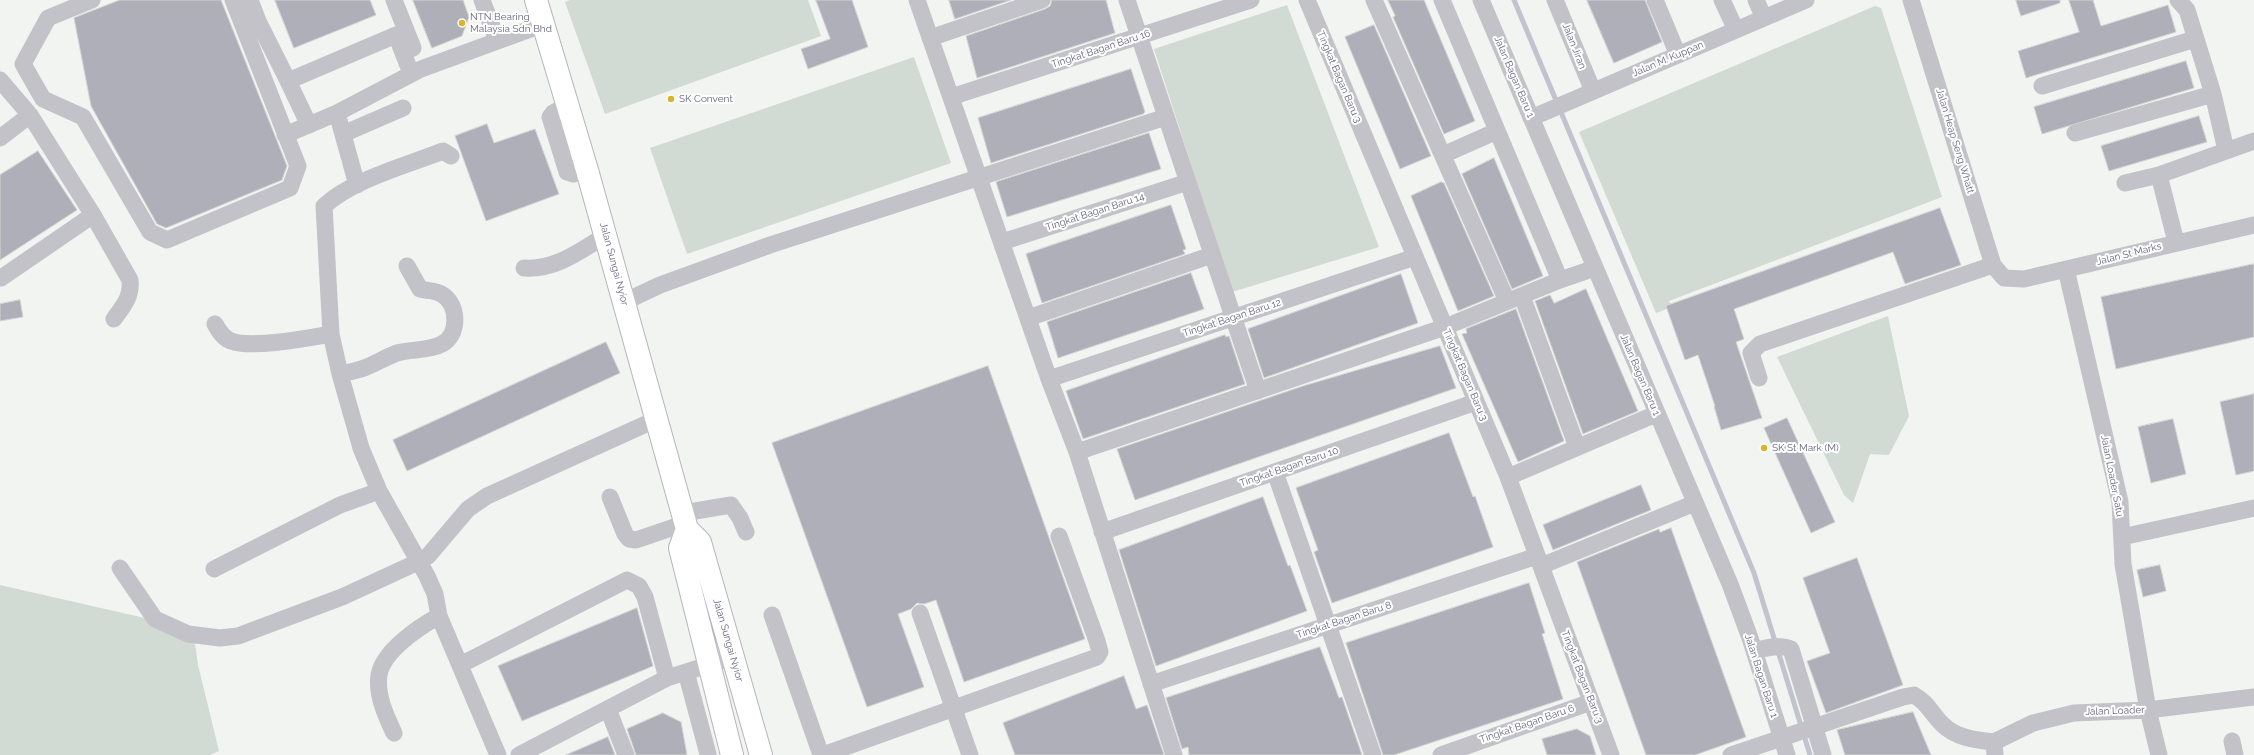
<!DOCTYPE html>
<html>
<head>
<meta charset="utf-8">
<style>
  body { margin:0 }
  canvas { display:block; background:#f1f4f0 }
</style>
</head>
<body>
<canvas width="2254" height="755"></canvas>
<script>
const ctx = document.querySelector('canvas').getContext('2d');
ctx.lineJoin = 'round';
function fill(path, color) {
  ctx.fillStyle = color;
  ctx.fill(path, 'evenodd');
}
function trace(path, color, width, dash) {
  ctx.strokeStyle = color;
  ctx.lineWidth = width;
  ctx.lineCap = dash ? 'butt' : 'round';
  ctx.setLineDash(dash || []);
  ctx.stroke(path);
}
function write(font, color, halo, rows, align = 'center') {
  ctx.font = font + ' Raleway,sans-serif';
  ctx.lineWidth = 4;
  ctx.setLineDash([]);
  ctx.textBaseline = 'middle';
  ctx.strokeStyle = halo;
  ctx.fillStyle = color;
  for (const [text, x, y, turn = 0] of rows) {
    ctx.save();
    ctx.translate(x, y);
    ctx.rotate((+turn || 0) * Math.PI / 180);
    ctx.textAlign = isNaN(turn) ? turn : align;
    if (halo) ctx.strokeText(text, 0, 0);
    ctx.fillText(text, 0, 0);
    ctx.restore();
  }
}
fill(new Path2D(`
  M570,0H808L821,36L605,114L565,2Z
  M1287,5L1379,247L1232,292L1154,49Z
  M1875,6L1881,8L1942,197L1669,301L1672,307L1656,313L1579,132Z
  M914,57L951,163L687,254L650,148Z
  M1888,316L1909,416L1889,455L1870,454L1853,503L1844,495L1777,357Z
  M0,585L193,629L198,665L219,751L210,755H0Z`), '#d1dad3');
trace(new Path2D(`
  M1514,0L1754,573L1810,755`), '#c1c4ce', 5);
const building = new Path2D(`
  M120,0H221L287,166L282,180L166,228L157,224L91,106L74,18Z
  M275,0H370L376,15L294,48Z
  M413,0H463L469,17L462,36L432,48Z
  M816,0H852L868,47L808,69L801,49L830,39Z
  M949,0H1011L955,19Z
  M1052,0H1106L1115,33L977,78L966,36L1045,9L1050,6Z
  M1388,0H1424L1475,121L1444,134L1393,17L1395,16Z
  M1587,0H1645L1662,42L1614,63Z
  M2016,0H2060V3L2021,16Z
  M2069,0H2093L2101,26L2168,5L2176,32L2026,78L2018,51L2079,32Z
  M1374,25L1431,156L1400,169L1345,37Z
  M2186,61L2194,88L2042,134L2034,107Z
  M1131,69L1145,112L1143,114L991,163L978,118Z
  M2199,116L2207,142L2109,171L2101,146Z
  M487,124L494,143L535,129L559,194L486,221L455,136Z
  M1149,133L1161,169L1007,217L996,182Z
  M38,151L77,210L0,260V175Z
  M1494,158L1543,276L1512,289L1462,174Z
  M1441,182L1444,183L1494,296L1458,311L1411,196Z
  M1171,205L1186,249L1183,250L1185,254L1042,303L1026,254Z
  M1940,208L1961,265L1905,284L1893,252L1734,309L1744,339L1736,342L1762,418L1721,430L1714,406H1715L1698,355L1685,360L1666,306Z
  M2254,264V337L2116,369L2101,297Z
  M1191,273L1204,309L1058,358L1047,322Z
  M1401,274L1418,323L1264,378L1248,329Z
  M1586,289L1638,411L1583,434L1535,301L1550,295L1554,303Z
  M20,300L23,317L0,321V304Z
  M1516,309L1564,441L1518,462L1462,334L1467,333L1466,329Z
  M1225,335L1226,337L1229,336L1245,384L1083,439L1066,391Z
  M606,342L620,373L407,471L393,440Z
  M1440,346L1456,388L1135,500L1117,449L1303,386Z
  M988,366L1085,639L964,682L936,600L924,604L917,603L911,609L898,614L924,687L867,707L772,443Z
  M2254,394V471L2236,475L2220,402Z
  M1787,418L1835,522L1811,533L1764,428Z
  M2173,419L2186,474L2151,483L2138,427Z
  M1449,433L1473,497L1475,496L1493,547L1332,603L1314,552L1318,550L1296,488Z
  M1641,485L1651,510L1553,550L1543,525Z
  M1263,497L1288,566L1290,565L1307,611L1156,666L1119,550Z
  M1671,528L1746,737L1695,755H1646L1577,562L1659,529L1660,532Z
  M1857,558L1903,685L1826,713L1807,661L1830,653L1803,578Z
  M2160,565L2166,591L2143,597L2137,570Z
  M1529,583L1545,633L1542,634L1563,699L1394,755H1383L1346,643Z
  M637,608L653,666L522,721L498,666Z
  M1320,647L1339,698L1342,697L1362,755H1189L1188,747L1182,749L1166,698Z
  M1124,676L1136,709L1147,705L1164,755H1015L1003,723Z
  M1913,712L1931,755H1845L1837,730Z
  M663,713L681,722L687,755H636L627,729Z
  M1577,729L1590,736L1596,755H1547L1542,739Z
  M608,737L615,755H566Z`);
fill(building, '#aeafb9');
trace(building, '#d4d5d3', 1);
const major = new Path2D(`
  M536,0L587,170L687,529L700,542L761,755
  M687,529L680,548L732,755`);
trace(major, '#b5b5bb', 24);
trace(new Path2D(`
  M92,0L48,18L23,64L43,99L83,117L150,232L167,240L290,188L298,166L233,0
  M250,0L258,21L288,81
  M394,0L413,48
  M482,0L497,40
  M917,0L1049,379L1077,452L1174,755
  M1127,0L1258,391
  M1307,0L1508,477L1611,755
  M1374,0L1507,301
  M1442,0L1560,280
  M1481,0L1730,584L1750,638L1787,755
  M1555,0L1593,91
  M1655,0L1678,55
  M1722,0L1736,30
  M1756,0L1764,18
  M1911,0L1993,265L2004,278L2024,279L2254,225
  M2178,0L2187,10L2213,94L2226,150
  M930,38L1042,0
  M0,80L30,115L93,215L130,280C132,297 123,306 114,319
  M2042,86L2195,39
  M951,97L1251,0
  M568,105L553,113L550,117L567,172L573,174L587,170
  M337,113L357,185
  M1531,118L1806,0
  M309,125L288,81L396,35L411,73
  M2075,133L2213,94
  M343,134L403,108
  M285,135L337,113L421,69L544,24
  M0,138L30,115
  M1443,155L1497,131
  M451,156L443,151C405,166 354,179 324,206L331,334L340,374L361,448L379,491L427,576L435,594L439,616L498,755
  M2159,175L2176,242
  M2125,183L2159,175L2254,141
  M1002,242L1188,182
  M524,268C556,270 580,251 606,235
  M2066,269L2120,502L2123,564L2148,710L2159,755
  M1,278L93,215
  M1522,296L1577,447
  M624,302L660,285L770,245L1166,117
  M1028,318L1212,255
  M215,324C219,331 223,338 231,341C252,349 308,338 331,334
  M340,374C348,372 357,371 364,368C375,364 386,357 397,353C411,349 429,351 442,344C459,335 459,306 443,295C436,290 427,291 420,289L407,266
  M1759,378L1751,353L1760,344L1993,265
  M1049,379L1415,257
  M1077,452L1445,327L1560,280L1595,268
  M1275,472L1373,755
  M1508,477L1656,414
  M610,497L625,534L629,539L636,540L686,523
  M683,513L731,505L740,518L746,532
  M1102,532L1476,402
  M2122,537L2254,508
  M1541,566L1695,503
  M120,568L155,619L188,634L220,638L238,636L342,597L418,562L428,556L468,509L487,496L657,419
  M214,569L340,505L379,491
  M920,613L970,755
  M772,615L821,755
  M1754,651C1765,648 1780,644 1791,649L1823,755
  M460,665L627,580L639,586L645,597L667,678
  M686,672L708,754
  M1151,684L1537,556
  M608,709L626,755
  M394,733C386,716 376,695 379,675C383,651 419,627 439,616
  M2232,741L2235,755
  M519,755L667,678L733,657
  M823,755L1097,657L1100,652L1097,641L1059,536
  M1441,755L1591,702
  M1731,755L1903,697L1914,695C1929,704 1930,712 1942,724C1956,738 1975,740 1994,742
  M1995,755L1994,742L2033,723L2074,713L2148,710L2254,697`), '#c2c2c8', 17);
trace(major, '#fff', 22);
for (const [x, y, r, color] of [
  [462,23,4,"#dab429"],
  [671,99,4,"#dab429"],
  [1764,448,4,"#dab429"]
]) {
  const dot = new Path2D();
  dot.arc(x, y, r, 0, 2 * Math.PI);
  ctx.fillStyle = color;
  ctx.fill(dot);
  trace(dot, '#fff', 1.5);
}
write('10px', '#64647f', '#fff', [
  ["NTN Bearing",470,17],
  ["Malaysia Sdn Bhd",470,29],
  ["SK Convent",679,99],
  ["SK St Mark (M)",1772,448]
], 'left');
write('10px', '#64647f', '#fff', [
  ["Jalan Jiran",1574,46,68],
  ["Tingkat Bagan Baru 16",1101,49,-18],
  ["Jalan M. Kuppan",1668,59,-23],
  ["Tingkat Bagan Baru 3",1339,77,67],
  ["Jalan Bagan Baru 1",1514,77,67],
  ["Jalan Heap Seng Whatt",1955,141,73],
  ["Tingkat Bagan Baru 14",1095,212,-18],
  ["Jalan St Marks",2129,254,-14],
  ["Jalan Sungai Nyior",614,264,75],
  ["Tingkat Bagan Baru 12",1232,318,-18],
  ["Tingkat Bagan Baru 3",1465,375,67],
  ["Jalan Bagan Baru 1",1640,375,67],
  ["Tingkat Bagan Baru 10",1289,467,-19],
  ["Jalan Loader Satu",2112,476,79],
  ["Tingkat Bagan Baru 8",1344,620,-18],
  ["Jalan Sungai Nyior",728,640,74],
  ["Jalan Bagan Baru 1",1761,676,72],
  ["Tingkat Bagan Baru 3",1582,677,69],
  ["Jalan Loader",2115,711,-2],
  ["Tingkat Bagan Baru 6",1527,724,-19]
]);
</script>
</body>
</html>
